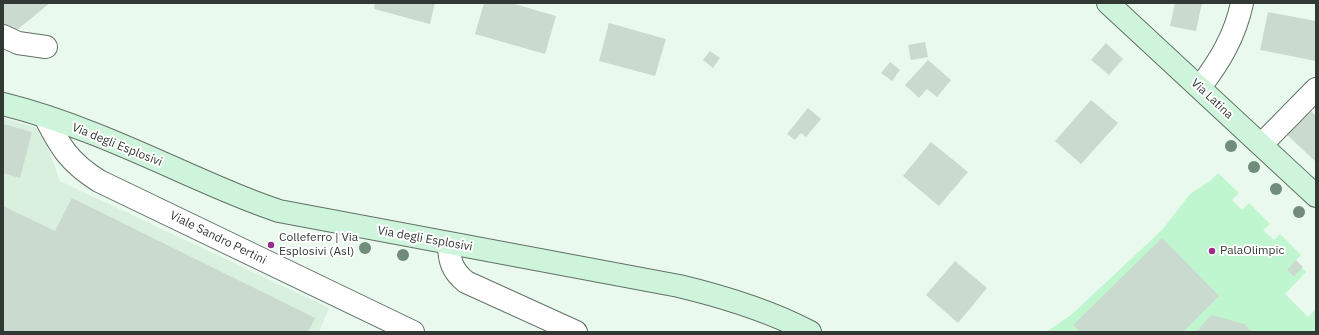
<!DOCTYPE html>
<html>
<head>
<meta charset="utf-8">
<style>
  body { margin:0 }
  #map { position:relative; width:1319px; height:335px; overflow:hidden; background:#e9f9ed; font-family:"IBM Plex Sans",sans-serif }
  canvas { display:block }
  .frame { position:absolute; inset:0; border:4px solid #323833; pointer-events:none }
</style>
</head>
<body>
<div id="map">
<canvas width="1319" height="335"></canvas>
<div class="frame"></div>
</div>
<script>
const ctx = document.querySelector('canvas').getContext('2d');
ctx.lineJoin = 'round';
function fill(path, color) {
  ctx.fillStyle = color;
  ctx.fill(path, 'evenodd');
}
function trace(path, color, width, dash) {
  ctx.strokeStyle = color;
  ctx.lineWidth = width;
  ctx.lineCap = dash ? 'butt' : 'round';
  ctx.setLineDash(dash || []);
  ctx.stroke(path);
}
function write(font, color, halo, rows, align = 'center') {
  ctx.font = font + ' "IBM Plex Sans",sans-serif';
  ctx.lineWidth = 4;
  ctx.setLineDash([]);
  ctx.textBaseline = 'middle';
  ctx.strokeStyle = halo;
  ctx.fillStyle = color;
  for (const [text, x, y, turn = 0] of rows) {
    ctx.save();
    ctx.translate(x, y);
    ctx.rotate((+turn || 0) * Math.PI / 180);
    ctx.textAlign = isNaN(turn) ? turn : align;
    if (halo) ctx.strokeText(text, 0, 0);
    ctx.fillText(text, 0, 0);
    ctx.restore();
  }
}
fill(new Path2D(`
  M3,118L41,129L60,181L329,308L319,332H3Z`), '#d9f0df');
fill(new Path2D(`
  M1218,173L1239,193L1232,200L1242,210L1249,203L1270,224L1263,230L1274,240L1280,234L1301,255L1295,261L1306,272L1285,294L1308,317L1316,309V332H1046L1071,315L1162,230L1190,194L1210,181Z`), '#c0f6cf');
fill(new Path2D(`
  M3,3H50L12,34L3,24Z
  M375,3H435L430,24L374,9Z
  M484,3H511L556,16L545,54L475,34Z
  M1175,3H1202L1196,31L1170,26Z
  M1268,12L1316,21V61L1260,50Z
  M609,23L666,39L655,76L599,61Z
  M925,42L928,57L911,60L908,45Z
  M1106,43L1123,59L1109,75L1091,60Z
  M710,51L720,58L713,68L703,60Z
  M928,60L951,80L937,97L927,89L919,98L905,85Z
  M890,62L900,70L892,81L881,73Z
  M1091,100L1118,123L1081,164L1055,141Z
  M1306,106L1316,116V162L1283,131Z
  M808,108L821,119L806,137L801,133L795,140L787,134Z
  M3,124L32,132L20,178L3,173Z
  M931,142L968,172L939,206L903,176Z
  M72,198L315,318L308,332H3V206L55,231Z
  M1162,238L1219,296L1183,332H1080L1073,325Z
  M1296,260L1303,267L1294,276L1287,270Z
  M955,261L987,288L958,323L926,295Z
  M1211,315L1245,324L1252,332H1196Z`), '#cadace');
const minor = new Path2D(`
  M3,36L18,43L46,47
  M1200,87C1220,61 1235,36 1242,3
  M45,117C61,148 69,162 99,181L413,332
  M1262,144L1316,89
  M449,244C449,260 452,271 466,282L576,332`);
const secondary = new Path2D(`
  M1108,3L1316,196
  M3,104C64,119 125,146 183,172C215,186 245,200 279,211L679,286C725,297 768,310 810,332`);
trace(minor, '#637167', 24);
trace(secondary, '#637167', 24);
trace(minor, '#fff', 22);
trace(secondary, '#cef4dc', 22);
ctx.fillStyle = '#718c7b';
for (const [x, y] of [
  [1231,146],
  [1254,167],
  [1276,189],
  [1299,212],
  [365,248],
  [403,255]
]) {
  ctx.beginPath();
  ctx.arc(x, y, 6, 0, 2 * Math.PI);
  ctx.fill();
}
for (const [x, y, r, color] of [
  [271,245,4,"#9b2d8c"],
  [1212,251,4,"#9b2d8c"]
]) {
  const dot = new Path2D();
  dot.arc(x, y, r, 0, 2 * Math.PI);
  ctx.fillStyle = color;
  ctx.fill(dot);
  trace(dot, '#fff', 1.5);
}
write('12px', '#323833', '#fff', [
  ["Via Latina",1212,99,43],
  ["Via degli Esplosivi",117,145,22],
  ["Viale Sandro Pertini",218,238,26],
  ["Via degli Esplosivi",425,239,10]
]);
write('12px', '#323833', '#fff', [
  ["Colleferro | Via",279,238],
  ["Esplosivi (Asl)",279,252],
  ["PalaOlimpic",1220,251]
], 'left');
</script>
</body>
</html>
